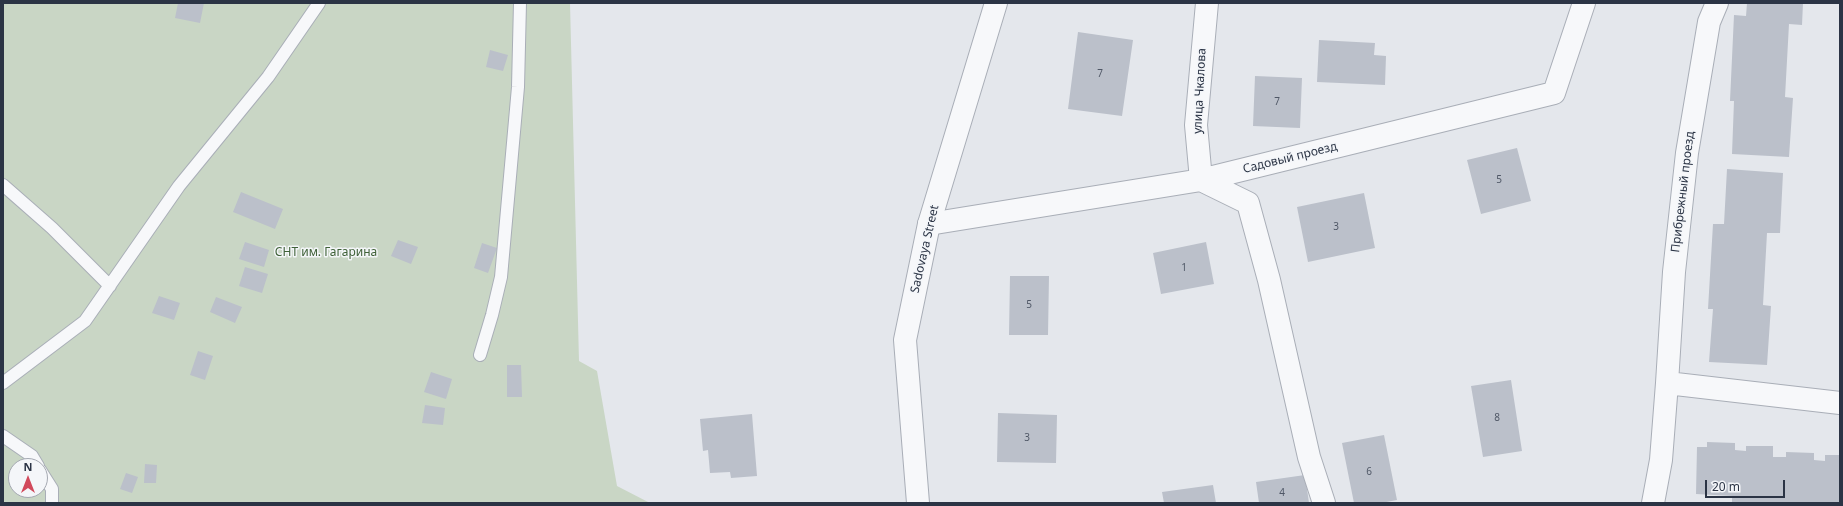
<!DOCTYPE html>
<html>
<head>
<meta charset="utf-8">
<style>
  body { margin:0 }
  #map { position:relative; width:1843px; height:506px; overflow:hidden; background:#e4e7ec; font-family:"Noto Sans",sans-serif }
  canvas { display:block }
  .frame { position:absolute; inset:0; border:4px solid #2b3445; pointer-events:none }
  .north { position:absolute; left:8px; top:458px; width:40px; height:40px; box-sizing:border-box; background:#f4f6f9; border:1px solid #a4a8b1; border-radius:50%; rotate:0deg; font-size:11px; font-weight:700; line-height:16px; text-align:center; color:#2b3445 }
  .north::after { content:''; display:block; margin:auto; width:14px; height:18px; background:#d1495b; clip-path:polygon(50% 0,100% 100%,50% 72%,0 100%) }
  .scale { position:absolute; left:1705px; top:480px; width:80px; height:18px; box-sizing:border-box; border:2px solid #2b3445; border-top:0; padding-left:5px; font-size:12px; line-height:14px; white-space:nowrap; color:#2b3445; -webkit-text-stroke:3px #f4f6f9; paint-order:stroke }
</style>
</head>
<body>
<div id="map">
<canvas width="1843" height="506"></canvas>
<div class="frame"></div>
<div class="north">N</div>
<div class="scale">20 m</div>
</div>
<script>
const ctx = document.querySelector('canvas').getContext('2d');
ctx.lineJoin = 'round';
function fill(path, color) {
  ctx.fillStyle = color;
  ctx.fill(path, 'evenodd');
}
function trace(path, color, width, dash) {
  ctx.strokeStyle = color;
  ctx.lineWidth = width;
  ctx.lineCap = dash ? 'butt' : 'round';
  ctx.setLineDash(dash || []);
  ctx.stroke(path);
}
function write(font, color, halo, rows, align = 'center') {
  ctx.font = font + ' "Noto Sans",sans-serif';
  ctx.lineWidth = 3;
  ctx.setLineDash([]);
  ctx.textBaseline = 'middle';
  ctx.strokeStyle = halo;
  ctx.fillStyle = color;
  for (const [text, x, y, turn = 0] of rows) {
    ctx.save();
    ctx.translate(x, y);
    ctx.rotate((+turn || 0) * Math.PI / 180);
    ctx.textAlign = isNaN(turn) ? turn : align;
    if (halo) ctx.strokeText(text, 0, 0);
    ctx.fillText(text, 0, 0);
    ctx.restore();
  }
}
fill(new Path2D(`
  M3,3H570L579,361L597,371L617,486L650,503H3ZM16,466H40V490H16Z`), '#c9d6c5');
fill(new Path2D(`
  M178,3H204L200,23L175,18Z
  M1747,3H1803L1802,25L1789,24L1785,97L1793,98L1789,157L1732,154L1734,101H1730L1734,15L1746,16Z
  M1078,32L1133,40L1122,116L1068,109Z
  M1319,40L1375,43L1374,55L1386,56L1385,85L1317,82Z
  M490,50L508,55L503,71L486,67Z
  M1255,76L1302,78L1300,128L1253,126Z
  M1517,148L1531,201L1481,214L1467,160Z
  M1727,169L1783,173L1780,233H1767L1763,305L1771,306L1767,365L1709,362L1713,309H1708L1713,224H1724Z
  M241,192L283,209L275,229L233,212Z
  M1364,193L1375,248L1308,262L1297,207Z
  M398,240L418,247L411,264L391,256Z
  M245,242L269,250L264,267L239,259Z
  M1206,242L1214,284L1161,294L1153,253Z
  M482,243L497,248L488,273L474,268Z
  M245,267L268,274L262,293L239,286Z
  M1010,276H1049L1048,335H1009Z
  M159,296L180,303L174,320L152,313Z
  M216,297L242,307L235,323L210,312Z
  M198,351L213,356L205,380L190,375Z
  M507,365H521L522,397H507Z
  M431,372L452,379L446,399L424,392Z
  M1511,380L1522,451L1483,457L1471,386Z
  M425,405L445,408L443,425L422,423Z
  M998,413L1057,415L1056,463L997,462Z
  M752,414L757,476L731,478L730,472L710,473L708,450L703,451L700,419Z
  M1384,435L1397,500L1381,503H1354L1342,443Z
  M1707,442L1735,443V450L1746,451V446H1773V457H1786V452L1814,453V460L1825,461V455H1840V503L1732,502V496L1696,494L1697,447H1707Z
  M145,464L157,465L156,483H144Z
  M126,473L138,477L132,493L120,489Z
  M1305,475L1309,503H1259L1256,482Z
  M1213,485L1216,503H1164L1162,492Z`), '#bbc0ca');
const service = new Path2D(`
  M3,185L52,228L110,286
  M480,355L492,315L501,277L518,87L520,3
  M3,383L85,321L179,186L268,77L319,3
  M3,436L32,456L38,466
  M40,470L52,489V503`);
const minor = new Path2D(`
  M1207,3L1196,125L1201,180L1248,203L1269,280L1309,457L1324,503
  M929,224L1201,180L1554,93L1584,3
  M1667,383L1674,272L1687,153L1709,22L1717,3
  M1653,503L1661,460L1667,383L1840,403`);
const tertiary = new Path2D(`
  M918,503L905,340L929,224L996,3`);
trace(service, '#a9aeb7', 14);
trace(minor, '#a9aeb7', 24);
trace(tertiary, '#a9aeb7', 24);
trace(service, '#f7f8fa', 12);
trace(minor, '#f7f8fa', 22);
trace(tertiary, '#f7f8fa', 22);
write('10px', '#4f5766', null, [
  ["7",1100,74],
  ["7",1277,102],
  ["5",1499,180],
  ["3",1336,227],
  ["1",1184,268],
  ["5",1029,305],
  ["8",1497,418],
  ["3",1027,438],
  ["6",1369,472],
  ["4",1282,493]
]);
write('12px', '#2b3445', '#f4f6f9', [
  ["улица Чкалова",1200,91,-87],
  ["Садовый проезд",1290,158,-14],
  ["Прибрежный проезд",1683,192,-83],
  ["Sadovaya Street",925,249,-77]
]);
write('12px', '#3f6138', '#f4f6f9', [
  ["СНТ им. Гагарина",326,253]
]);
</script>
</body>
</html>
